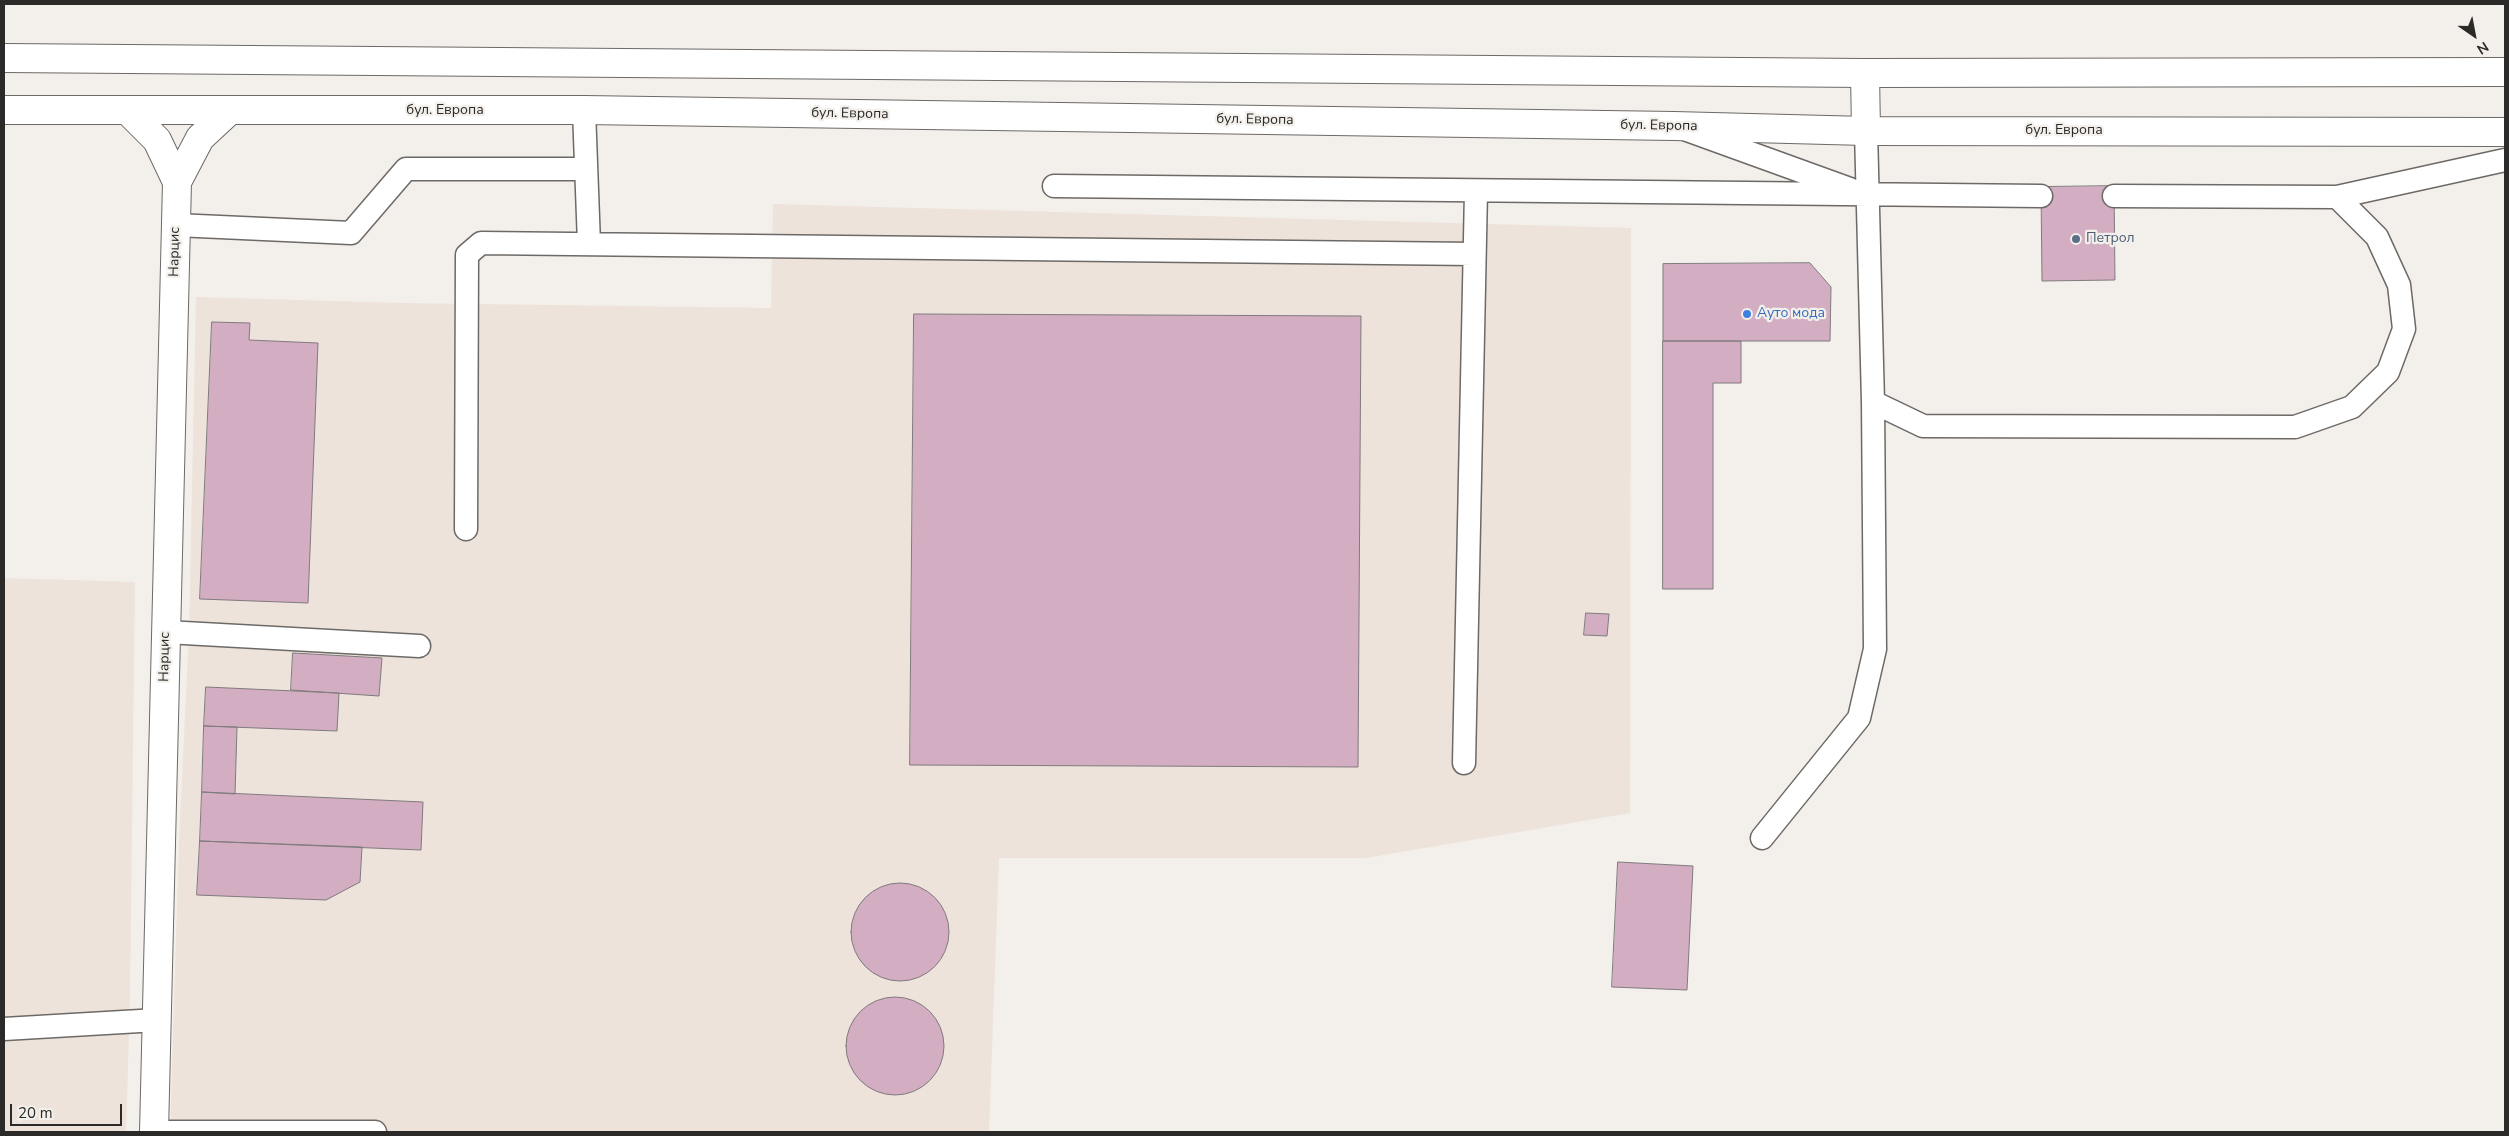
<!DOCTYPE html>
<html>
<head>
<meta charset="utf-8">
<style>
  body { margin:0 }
  #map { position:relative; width:2509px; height:1136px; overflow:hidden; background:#f3efeb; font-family:"Nunito Sans",sans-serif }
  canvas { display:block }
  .frame { position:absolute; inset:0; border:5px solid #2b2a28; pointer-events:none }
  .north { position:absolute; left:2449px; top:10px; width:50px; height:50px; -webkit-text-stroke:4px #f3efeb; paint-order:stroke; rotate:147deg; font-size:14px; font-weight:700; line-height:20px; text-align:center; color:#2b2a28 }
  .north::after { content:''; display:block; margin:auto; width:18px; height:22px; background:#2b2a28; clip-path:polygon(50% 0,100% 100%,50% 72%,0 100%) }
  .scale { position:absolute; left:10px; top:1104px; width:112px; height:22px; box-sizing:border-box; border:2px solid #2b2a28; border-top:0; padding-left:6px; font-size:15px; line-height:18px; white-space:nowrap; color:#2b2a28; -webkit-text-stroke:4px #f3efeb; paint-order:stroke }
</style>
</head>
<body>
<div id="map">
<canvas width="2509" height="1136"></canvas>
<div class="frame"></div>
<div class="north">N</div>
<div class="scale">20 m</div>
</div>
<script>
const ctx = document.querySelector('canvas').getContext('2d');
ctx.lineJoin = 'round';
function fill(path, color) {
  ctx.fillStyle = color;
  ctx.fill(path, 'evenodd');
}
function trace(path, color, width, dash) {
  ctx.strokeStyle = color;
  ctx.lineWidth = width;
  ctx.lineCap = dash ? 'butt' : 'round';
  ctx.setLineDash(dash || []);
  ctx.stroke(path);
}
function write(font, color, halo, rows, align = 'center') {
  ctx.font = font + ' "Nunito Sans",sans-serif';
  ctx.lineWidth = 4.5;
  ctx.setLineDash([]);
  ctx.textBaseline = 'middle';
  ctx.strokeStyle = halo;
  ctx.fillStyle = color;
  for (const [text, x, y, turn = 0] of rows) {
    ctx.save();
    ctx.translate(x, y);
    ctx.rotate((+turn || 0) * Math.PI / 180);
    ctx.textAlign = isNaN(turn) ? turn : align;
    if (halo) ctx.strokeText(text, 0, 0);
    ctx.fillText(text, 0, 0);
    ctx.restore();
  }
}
fill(new Path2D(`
  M773,204L1631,228L1630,813L1366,858H999L989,1132H170L179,840L189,633L196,297L402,303L771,308Z
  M4,578L135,582L130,997L126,1132H4Z`), '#ede3da');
const building = new Path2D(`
  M2114,186L2115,280L2042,281L2041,187Z
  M1810,263L1831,287L1830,341H1663V264Z
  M914,314L1361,316L1358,767L910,765Z
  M212,322L250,323L249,340L318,343L308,603L200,599Z
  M1663,341H1741V383H1713V589H1663Z
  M1586,613L1609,614L1607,636L1584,635Z
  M293,653L382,658L379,696L291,690Z
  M206,687L339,693L337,731L204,726Z
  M204,726L237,727L235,794L202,792Z
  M202,792L423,802L421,850L200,841Z
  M200,841L362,847L360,882L326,900L197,895Z
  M1618,862L1693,866L1687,990L1612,987Z
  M851 932a49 49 0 1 1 98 0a49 49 0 1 1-98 0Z
  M846 1046a49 49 0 1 1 98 0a49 49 0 1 1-98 0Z`);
fill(building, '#d3adc1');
trace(building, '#807b7e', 1);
const lane = new Path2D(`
  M584,110L589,244
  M1687,130L1850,189
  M1054,186L2041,196
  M2114,196L2337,197L2505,160
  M176,225L351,233L406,169H586
  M1873,402L1923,426L2295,427L2352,407L2388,372L2404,329L2399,285L2377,237L2337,197
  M466,529L467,255L481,243L1474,254
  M166,632L419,646
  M1464,763L1476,191
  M1762,838L1859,718L1875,649L1873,402L1866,131
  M4,1029L157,1020
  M154,1132H375`);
const street = new Path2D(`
  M1865,73L1866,131
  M128,111L157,140L177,182
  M154,1132L177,182L200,138L228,112`);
const secondary = new Path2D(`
  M4,58L1865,73L2505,72
  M4,110H584L1674,126L1866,131L2505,132`);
trace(lane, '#6d6966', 25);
trace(street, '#6d6966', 30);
trace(secondary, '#6d6966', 30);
trace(lane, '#fff', 22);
trace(street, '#fff', 28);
trace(secondary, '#fff', 28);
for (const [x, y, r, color] of [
  [2076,239,5,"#5c6f8a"],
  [1747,314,5,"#3f7fe0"]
]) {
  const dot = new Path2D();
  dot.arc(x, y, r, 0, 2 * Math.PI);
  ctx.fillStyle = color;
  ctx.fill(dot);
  trace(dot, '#f3efeb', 2);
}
write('14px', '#2b2a28', '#f3efeb', [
  ["бул. Европа",445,111],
  ["бул. Европа",850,114,1],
  ["бул. Европа",1255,120,1],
  ["бул. Европа",1659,126,1],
  ["бул. Европа",2064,131],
  ["Нарцис",175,252,-89],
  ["Нарцис",165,657,-89]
]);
write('14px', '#4e5e75', '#f3efeb', [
  ["Петрол",2086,239]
], 'left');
write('14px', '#366cbe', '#f3efeb', [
  ["Ауто мода",1757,314]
], 'left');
</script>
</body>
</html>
